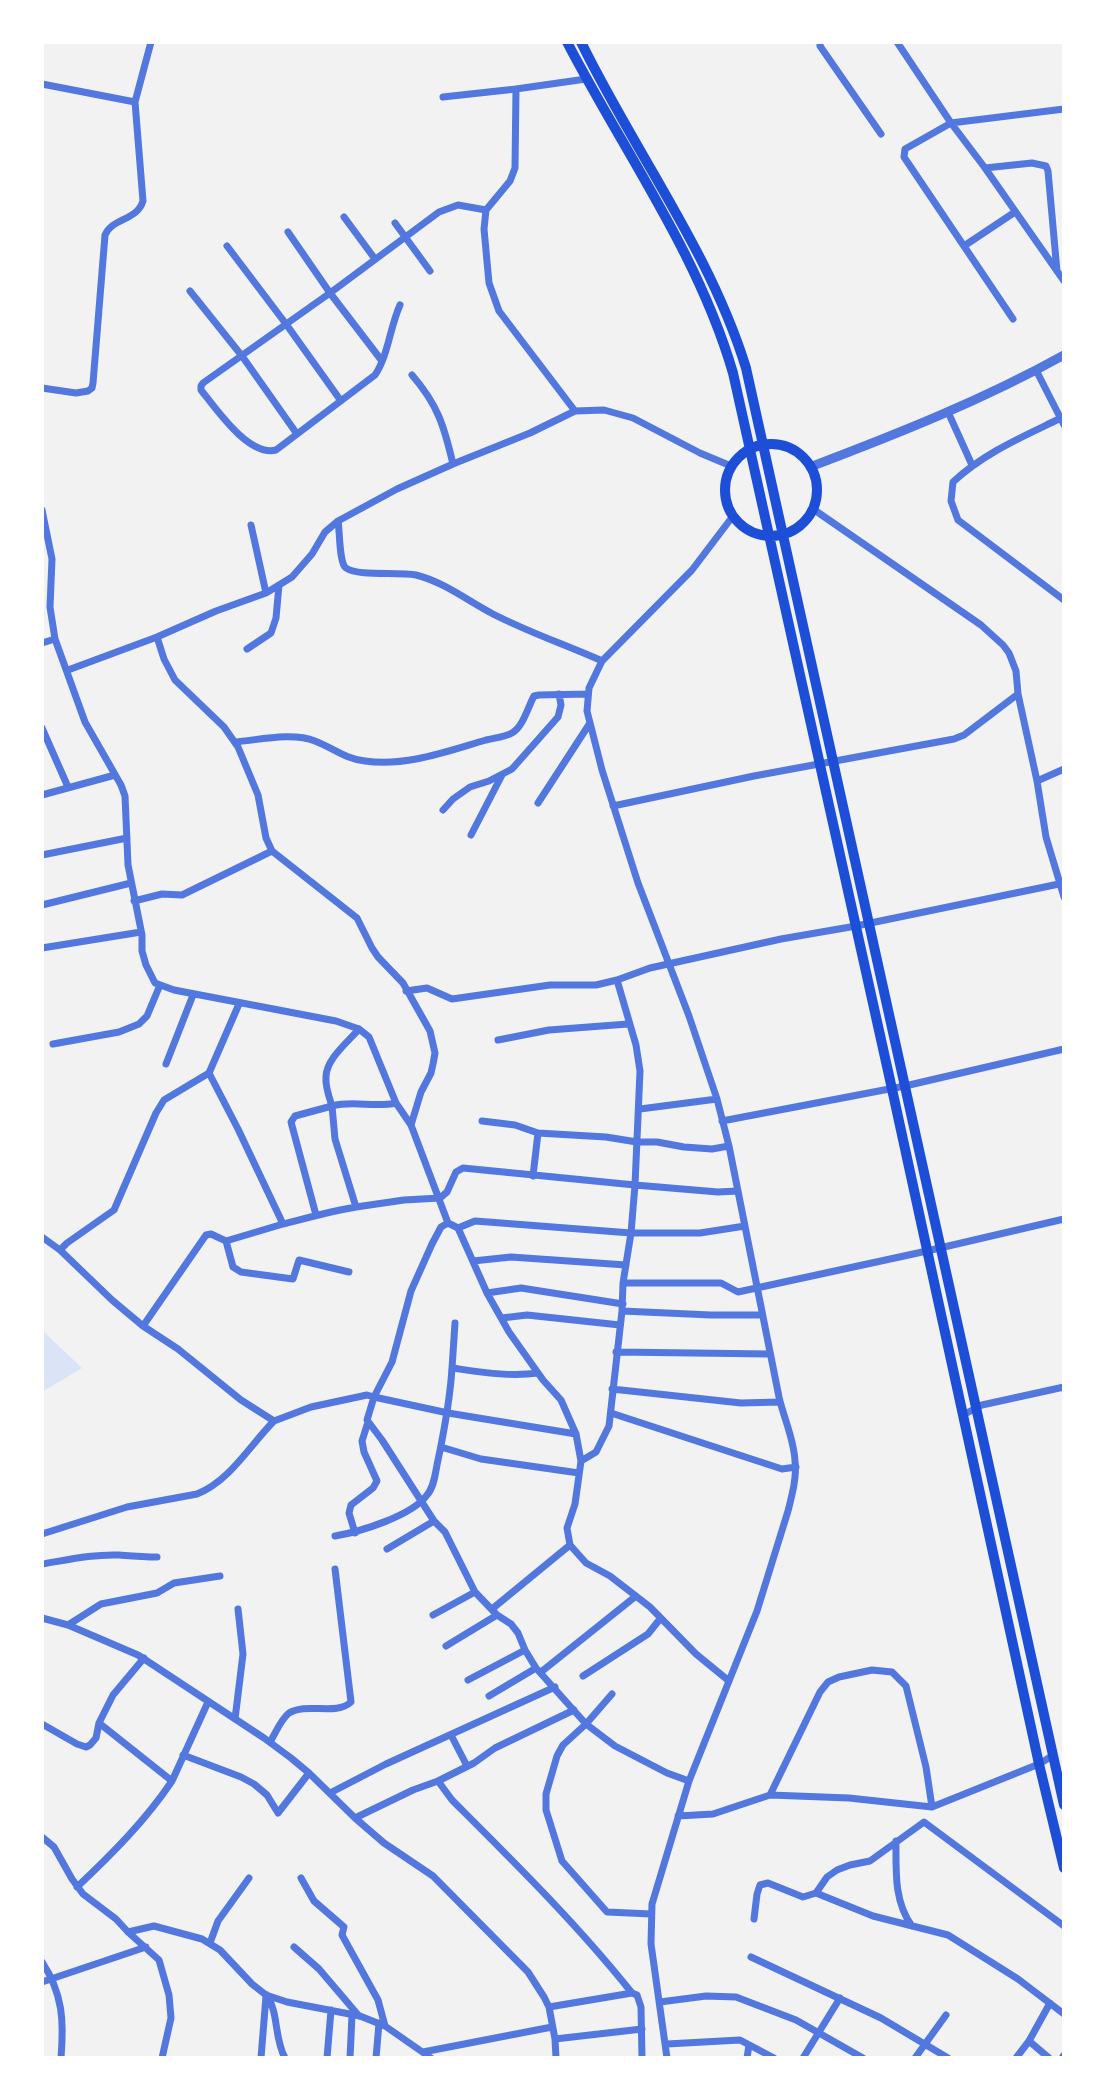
<!DOCTYPE html>
<html>
<head>
<meta charset="utf-8">
<style>
  body { margin:0 }
  #map { position:relative; width:1106px; height:2100px; overflow:hidden; background:#f2f2f2; font-family:"Zilla Slab",serif }
  canvas { display:block }
  .frame { position:absolute; inset:0; border:44px solid #fff; pointer-events:none }
</style>
</head>
<body>
<div id="map">
<canvas width="1106" height="2100"></canvas>
<div class="frame"></div>
</div>
<script>
const ctx = document.querySelector('canvas').getContext('2d');
ctx.lineJoin = 'round';
function fill(path, color) {
  ctx.fillStyle = color;
  ctx.fill(path, 'evenodd');
}
function trace(path, color, width, dash) {
  ctx.strokeStyle = color;
  ctx.lineWidth = width;
  ctx.lineCap = dash ? 'butt' : 'round';
  ctx.setLineDash(dash || []);
  ctx.stroke(path);
}
fill(new Path2D(`
  M42,1330L82,1368L42,1392Z`), '#dbe4f7');
trace(new Path2D(`
  M820,42V46L881,134
  M897,42L951,123L985,168L1064,281
  M42,84L135,102
  M443,97L516,89
  M985,168L1032,163L1046,166L1048,171L1057,271
  M344,217L375,259
  M395,223L430,271
  M288,232L330,293L382,361
  M227,246L286,324L341,401
  M964,246L1015,212
  M190,291L242,356L297,434
  M400,305C390,327 388,356 375,375L276,450C249,457 217,410 201,390V386L203,383L330,293L439,212L458,205L486,210
  M1013,319L904,157L905,149L951,123L1064,109
  M1036,370L1064,425
  M412,375C438,405 444,426 453,464
  M42,388L76,393L88,391L92,388L93,383L105,235C113,217 137,221 143,201L135,102L151,42
  M575,411L499,311L489,283L484,229L486,210L510,181L515,168L516,89L586,79
  M948,412L972,465
  M1059,419C1022,437 984,453 953,482L951,501L958,520L1064,600
  M813,509L981,625L1003,645L1009,653L1016,671L1018,694L1037,781L1046,837L1064,897
  M42,510L52,559L50,607L55,639L85,722L121,785L125,796L128,865L142,935V951L146,965L155,983L174,990L336,1021L359,1029L369,1037L396,1103L411,1125L448,1223L458,1228L487,1293L509,1332L543,1380L561,1400L576,1434L581,1461L575,1504L567,1528L570,1545L586,1563L610,1576L650,1607L696,1654L729,1681
  M338,521C340,532 339,563 346,568C359,577 399,571 416,575C444,582 468,601 493,614C528,632 566,645 602,661
  M251,525L266,593
  M157,637L164,659L175,680L224,727L238,747L258,795L266,838L272,851L357,918L372,948L378,957L403,983L430,1031L435,1053L433,1064L431,1073L421,1092L411,1125
  M42,643L55,639
  M247,649L271,633L276,618L279,585
  M68,670L157,637L216,611L266,593L292,577L312,554L325,532L338,521L397,489L453,464L530,433L575,411L604,410L633,418L700,453L731,466
  M42,728L68,787
  M235,742C259,740 292,732 315,741C333,748 346,759 365,761C406,767 448,751 486,740C494,738 505,737 512,733C523,727 528,707 534,696L539,695L588,694
  M1037,781L1064,769
  M42,795L115,775
  M538,803L590,723
  M613,806L754,776L954,739L964,735L1018,694
  M443,810L453,799L470,787L489,781L512,769L558,717L561,705L559,694
  M471,835L502,775
  M42,855L127,838
  M134,901L162,894L182,895L272,851
  M42,905L131,883
  M42,948L141,932
  M617,980L636,1045L640,1071L635,1185L718,1192L738,1191
  M406,991L427,988L452,999L550,985H596L617,980L650,968L781,939L856,926L1059,884
  M239,1004L209,1073L238,1129L283,1224C307,1218 332,1211 356,1207L335,1139L332,1106C353,1100 374,1108 396,1103
  M498,1040L549,1030L628,1024
  M53,1044L119,1032L139,1024L147,1016L160,985
  M166,1064L193,995
  M640,1109L717,1099
  M482,1121L515,1125L538,1133L606,1137L637,1142H657L684,1147L712,1149L729,1146
  M722,1121L905,1086L1064,1049
  M533,1176L538,1133
  M356,1207L404,1200L440,1198L447,1192L456,1172L463,1168L635,1185L631,1233L623,1283L622,1311L609,1426L596,1452L581,1461
  M316,1215L291,1122L295,1116L332,1106C329,1097 325,1086 326,1077C326,1059 348,1042 359,1029
  M458,1228L475,1221L631,1233H700L745,1226
  M42,1237L60,1250L112,1300L143,1326L178,1349L241,1400L274,1421L311,1407L367,1395L374,1397L392,1362L411,1291L432,1244L441,1227L448,1223
  M226,1241L233,1267L241,1272L293,1279L299,1260L349,1272
  M60,1250L67,1243L114,1210L156,1113L164,1100L209,1073
  M473,1261L511,1257L626,1265
  M623,1283H721L738,1292L927,1251L1064,1219
  M487,1293L521,1288L623,1304
  M622,1311L711,1315H762
  M502,1318L527,1315L620,1325
  M143,1326L206,1235L211,1234L226,1241L283,1224
  M616,1352L770,1354
  M452,1368L455,1323
  M612,1389L741,1403L780,1402
  M611,1413L782,1469L796,1467
  M963,1415L982,1405L1064,1387
  M576,1434L448,1413L374,1397L367,1420L382,1440L434,1521L445,1532L475,1592L497,1615L511,1624L518,1633L525,1650L536,1668L586,1724L615,1746L667,1773L689,1781
  M441,1447L481,1459L579,1473
  M355,1533L349,1513L351,1505L373,1488L377,1481L364,1452L362,1441L368,1422
  M42,1534L127,1507L197,1494C230,1481 250,1445 274,1421
  M335,1536C359,1532 412,1516 427,1495C434,1487 435,1475 437,1465C444,1432 450,1401 452,1368C481,1372 509,1377 538,1373
  M387,1549L434,1521
  M42,1564C67,1560 93,1554 119,1555C132,1556 144,1557 157,1557
  M492,1609L570,1545
  M433,1615L475,1592
  M42,1618L68,1625L138,1655L264,1738L291,1758L309,1773L355,1818L384,1843L433,1876L528,1972L544,1997L549,2007L555,2039L556,2058
  M68,1625L101,1604L157,1593L174,1583L220,1576
  M446,1646L497,1615
  M541,1672L636,1596
  M583,1676L648,1634L660,1619
  M468,1680L525,1650
  M612,1694L586,1724L563,1745L557,1756L546,1794V1810L562,1861L607,1912L651,1914
  M489,1696L536,1668
  M235,1719L243,1654L238,1609
  M99,1723L172,1781
  M42,1724L77,1744L86,1747L90,1745L96,1738L99,1723L113,1695L144,1658
  M451,1735L467,1766
  M270,1742C275,1734 281,1719 289,1713C307,1702 336,1716 351,1702L335,1569
  M183,1755L241,1777L254,1784L267,1795L278,1813L309,1773
  M438,1781L452,1800C514,1862 577,1924 632,1993L637,1995L641,2007L642,2058
  M330,1793L386,1764L555,1687
  M770,1795L820,1692L828,1682L839,1677L872,1670L892,1672L906,1686L926,1767L932,1807
  M678,1816L713,1814L770,1795L849,1798L932,1807L1039,1764L1052,1756
  M355,1818L413,1790L438,1781L474,1763L495,1748L574,1710
  M42,1837L54,1847L72,1879L83,1894L116,1919L128,1932L159,1960L169,1995L171,2018L162,2058
  M896,1841C896,1871 894,1902 912,1926
  M301,1878L314,1901L344,1927L342,1935L378,2000L385,2026
  M77,1887C111,1855 146,1820 172,1781L208,1702
  M816,1893L827,1877L837,1870L850,1865L870,1861L924,1822L1064,1926
  M754,1919L757,1894L760,1885L768,1883L803,1897L816,1893L873,1916L948,1935L1018,1979L1064,2014
  M128,1932L154,1926L202,1939L220,1950L252,1984L266,1995L287,2002L360,2016L385,2026L431,2058
  M210,1943L218,1921L249,1878
  M294,1947L319,1969L359,2016
  M751,1957L881,2018L948,2058
  M42,1962C63,1994 64,2021 61,2058
  M42,1982L146,1947
  M267,1995C279,2014 274,2038 285,2058
  M660,2002L706,1996L736,1997L796,2020L863,2058
  M549,2007L632,1993
  M555,2039L642,2029
  M1029,2041L1049,2058
  M667,2044L740,2040L774,2058
  M423,2052L552,2027
  M261,2058L266,1996
  M327,2058L331,2010
  M350,2058L352,2015
  M376,2058L379,2023
  M667,2058L651,1944L652,1904L689,1781L757,1611L788,1511C792,1495 797,1477 795,1461C794,1439 784,1419 779,1397L729,1146L717,1099L689,1016L638,883L602,770L587,711L589,688L602,661L692,570L733,516
  M747,2058L749,2045
  M803,2058L840,1998
  M915,2058L946,2015
  M1016,2058L1029,2041L1050,2003
  M1062,2058L1064,2055`), '#5277de', 7);
trace(new Path2D(`
  M810,467C897,434 983,400 1064,355`), '#5277de', 9);
trace(new Path2D(`
  M567,42C624,152 698,253 733,373L892,1089L1039,1764L1064,1868
  M581,42C634,151 710,251 746,368L1064,1805
  M725 490a46 46 0 1 1 92 0a46 46 0 1 1-92 0Z`), '#1d4ed8', 10);
</script>
</body>
</html>
